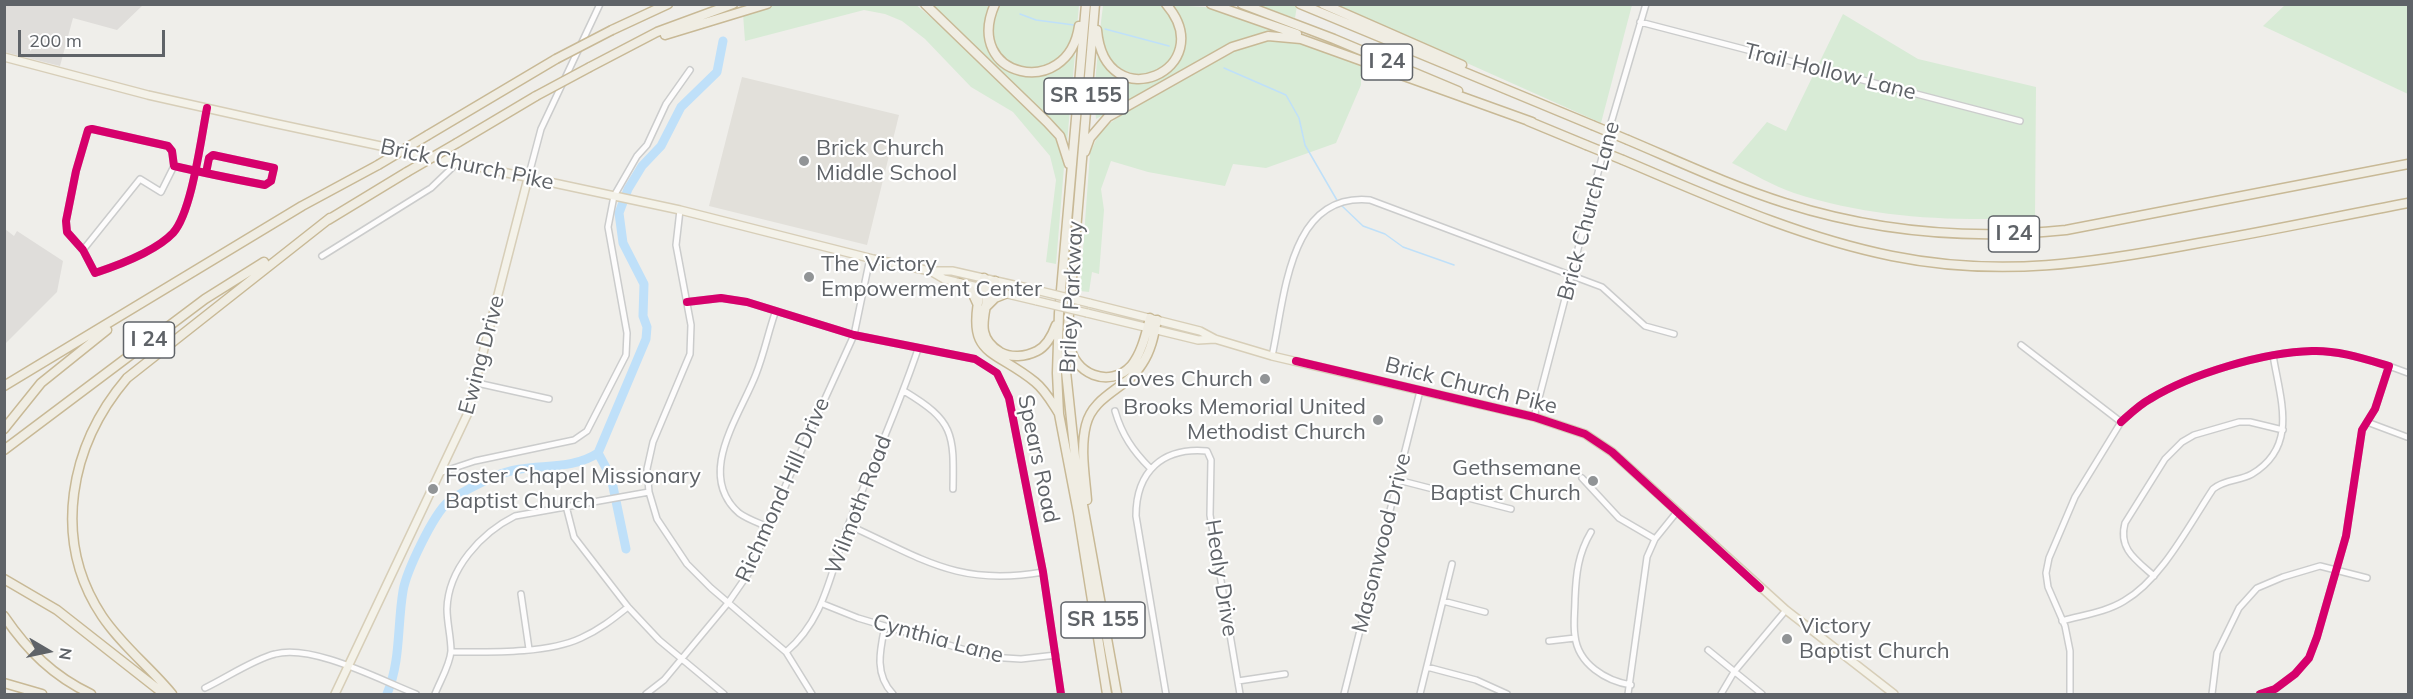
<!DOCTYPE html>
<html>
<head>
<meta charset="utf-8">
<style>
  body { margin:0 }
  #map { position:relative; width:2413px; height:699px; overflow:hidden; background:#efeeea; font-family:Mulish,sans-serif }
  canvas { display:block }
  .frame { position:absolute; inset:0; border:6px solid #5f6368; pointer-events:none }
  .north { position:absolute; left:18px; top:621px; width:60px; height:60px; -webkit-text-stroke:4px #fff; paint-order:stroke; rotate:99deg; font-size:16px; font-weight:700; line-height:24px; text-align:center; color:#5f6368 }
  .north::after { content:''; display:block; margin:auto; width:21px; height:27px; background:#5f6368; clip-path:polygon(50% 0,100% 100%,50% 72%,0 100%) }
  .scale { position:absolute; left:18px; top:30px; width:147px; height:27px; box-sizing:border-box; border:3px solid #5f6368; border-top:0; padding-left:8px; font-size:18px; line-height:21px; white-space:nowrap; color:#5f6368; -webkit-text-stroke:4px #fff; paint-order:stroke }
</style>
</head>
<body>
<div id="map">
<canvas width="2413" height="699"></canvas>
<div class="frame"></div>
<div class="north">N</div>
<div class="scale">200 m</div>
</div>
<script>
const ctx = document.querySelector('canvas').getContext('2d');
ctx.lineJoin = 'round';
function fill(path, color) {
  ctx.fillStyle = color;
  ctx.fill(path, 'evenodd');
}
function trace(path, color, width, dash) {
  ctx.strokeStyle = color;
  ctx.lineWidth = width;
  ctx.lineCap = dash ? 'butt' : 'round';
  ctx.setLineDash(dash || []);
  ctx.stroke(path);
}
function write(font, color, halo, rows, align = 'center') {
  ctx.font = font + ' Mulish,sans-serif';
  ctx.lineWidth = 4.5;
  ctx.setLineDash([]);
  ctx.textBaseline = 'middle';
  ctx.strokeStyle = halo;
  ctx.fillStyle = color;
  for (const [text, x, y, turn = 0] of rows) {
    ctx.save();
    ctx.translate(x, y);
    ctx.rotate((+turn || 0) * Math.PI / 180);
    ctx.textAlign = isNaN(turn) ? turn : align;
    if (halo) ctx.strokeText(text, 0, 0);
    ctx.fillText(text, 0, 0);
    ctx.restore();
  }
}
fill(new Path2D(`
  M4,5L5,4L143,5L117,30L73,18L60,66L5,52Z
  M5,229L14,236L17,231L63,261L57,292L5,344Z`), '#dfddda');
fill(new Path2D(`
  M742,77L899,115L867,245L709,206Z`), '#e2e0da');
fill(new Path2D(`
  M775,4H915L959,41L1056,135L1065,155L1056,264L1046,262L1056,180L1050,156L1013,112L971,87L925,39L902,21L885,14L864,10L745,41L743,14Z
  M1292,4L1297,6L1295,18L1257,5Z
  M2286,4L2408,5V94L2263,26Z
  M931,5H992C975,35 996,81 1035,76C1051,73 1062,59 1075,54L1067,142L1055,124Z
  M999,5H1079C1078,17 1077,34 1071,46C1044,93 971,61 999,5Z
  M1103,5L1163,6C1167,12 1172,19 1175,26C1193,73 1123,96 1103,46C1098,34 1102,17 1103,5Z
  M1171,5L1205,7L1285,32L1259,34L1235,42L1096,119L1094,94L1098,51C1131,124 1221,56 1171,5Z
  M1337,5H1632L1601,123Z
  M1843,14L1918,59L2036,87L2035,218C1951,221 1875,219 1794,193C1773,186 1752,173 1732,163L1767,122L1786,131Z
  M1272,39L1305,44L1361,65V85L1336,143L1266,168L1233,164L1225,186L1148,172L1111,161L1101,189L1104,210L1099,274L1092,272L1089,292L1080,291L1090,153L1100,131L1126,111L1235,50Z`), '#d8ebd6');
trace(new Path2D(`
  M1020,14L1036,20L1074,25
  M1105,29L1169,46
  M1224,68L1286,95L1299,118L1305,145L1338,202
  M1341,205L1363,226L1385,234L1403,247L1454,265`), '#bfe0f9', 1.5);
trace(new Path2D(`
  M598,453L611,477L626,549
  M387,694C401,660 397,627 403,591C406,572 433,515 448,502C462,491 480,483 496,476C528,461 568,473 598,453L646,339L647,327L643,316L644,284L623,243L619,213L628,189L642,166L661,146L681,107L717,72L723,41`), '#bfe0f9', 9);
const minor = new Path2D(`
  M1640,22L2020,121
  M206,173L209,158L213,155L274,168L271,181L265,185C234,179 204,173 174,166L172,151L168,146L92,129L88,130L76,171L66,221L67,232L83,250L95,273C119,265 155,252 173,233C192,212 201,138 207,108
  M528,178L541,129L600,4
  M680,210L676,245L691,325L690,354L653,442L647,469L649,492L657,519L687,564L711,588L786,652L812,694
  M83,250L140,179L161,192L174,166
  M322,256L431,188L457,163
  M687,302L721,298L747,302L854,335L975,359L997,373L1009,398L1043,572L1061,694
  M2021,345L2121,422L2075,497L2049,558L2046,573L2048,587L2065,626L2070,651V694
  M1272,356C1285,298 1288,192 1370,200L1602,287L1645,326L1674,334
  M2389,366L2408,373
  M477,383L549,399
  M904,391C954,421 954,433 953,489
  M1115,411C1122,435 1133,451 1150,468
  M1534,417L1611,123L1646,4
  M2121,422C2130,414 2139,405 2150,399C2191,374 2264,352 2312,351C2338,350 2365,359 2389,366L2375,409L2362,430L2346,536L2317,637L2309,658L2295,674L2275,689L2260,694
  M2367,422L2407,437
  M442,472L475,461L574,440L587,431L626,355L627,333L608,227L614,196L637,156L647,145L666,104L690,70
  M1582,478L1619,518L1655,539
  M1398,480L1511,509
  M566,506L574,537L628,607L659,640L724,694
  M848,525C922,558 957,587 1043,572
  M768,527C759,523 747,519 739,513C695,474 740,416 756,374C764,354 768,333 775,313
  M1591,532C1578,554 1576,574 1575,599C1575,611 1573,625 1575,636C1578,664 1606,681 1631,685
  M2154,576C2136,560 2118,549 2125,523L2165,459L2182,442L2194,435L2239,422H2250L2283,430
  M521,594L529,649
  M1443,601L1485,612
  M823,604L858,618L989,657L1021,659L1056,655
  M2062,621C2083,615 2106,612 2124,601C2162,579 2189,525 2213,489C2225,479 2240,481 2252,474C2299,446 2280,399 2273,355
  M885,626C880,650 874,674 893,694
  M1549,641L1575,638
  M1708,650L1762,694
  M451,652C488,652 547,654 581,638C599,630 613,619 628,607
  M786,652C827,617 830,570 849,523C872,465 898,409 918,349
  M1427,667L1476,680L1507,694
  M1238,681L1285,674
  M205,688C226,678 254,659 275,654C313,644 380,680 416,694
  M435,694C440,681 450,665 451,651C451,637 447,623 447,609C448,569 481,533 515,516L649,492
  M646,694L664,680L728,603L750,571L787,482L854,335L870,258
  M1166,694L1136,516C1136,471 1163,447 1207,451L1211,460L1210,515L1240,694
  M1344,694L1420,391
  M1420,694L1452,564
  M1628,694L1647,557L1655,539L1676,513
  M1721,694L1734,672L1786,610
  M2212,694L2217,653L2239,608L2257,588L2283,577L2320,566L2367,578`);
const major = new Path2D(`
  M4,57L148,95L273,123L680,210L873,259L930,271H952L1040,291
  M932,272L944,279L1037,301
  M1089,303L1200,331L1215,339L1272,356L1534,417L1585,434L1612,452L1786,610L1894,694
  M1087,313L1198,340L1215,339
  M335,694L467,415L528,178`);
const highway = new Path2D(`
  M925,4L1047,122L1060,136L1069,164
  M995,4C962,78 1068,101 1079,26
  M1086,4L1059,313L1057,373L1059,414L1078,513L1107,694
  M1095,4L1065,362L1076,466L1117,694
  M1211,4L1297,34
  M1242,4L1334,39L1458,91
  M1300,4L1592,125
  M1323,4L1462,65
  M612,30L668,4
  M1097,30C1105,121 1222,69 1166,4
  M665,35L767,4
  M590,67L657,32L733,4
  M1528,121L1586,145
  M428,135L556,59
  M1628,140C1680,162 1731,186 1785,203C1876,232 1971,240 2066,230L2408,164
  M457,143L536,96
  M1085,152L1090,138L1108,117L1232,47L1268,36L1301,39L1532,122
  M1623,160C1711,197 1798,237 1892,256C2000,278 2093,263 2199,243C2269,231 2339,216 2408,203
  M328,220L407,172
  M984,278C997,302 966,331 1000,352C1011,358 1025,357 1037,351C1047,346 1052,336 1056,325
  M995,281L981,288C964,358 994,348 1035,382C1045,390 1051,401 1058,412
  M959,283L971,290L977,303
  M984,309L995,298L1005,294
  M1070,343C1072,374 1110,389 1131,366C1142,353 1146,333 1150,318
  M4,386L302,206L378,165
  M4,429L41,383L107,330
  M4,450L205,299L264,262
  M1087,500C1085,475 1080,449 1086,425C1093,395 1128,388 1142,364C1151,351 1154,335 1157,320
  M4,579L57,610L164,694
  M4,616C28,651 53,676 91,694
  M4,683L42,694
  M172,694C150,667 122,646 102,616C51,539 70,445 127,378L330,218`);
trace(minor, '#cbcccc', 8);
trace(major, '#d7ceb8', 10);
trace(highway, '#c8b996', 11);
trace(minor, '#fdfcfc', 5);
trace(major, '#f4f2e9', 7);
trace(highway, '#f0ede3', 8);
const majorBridge = new Path2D(`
  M1040,291L1089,303
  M1037,301L1087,313`);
const highwayBridge = new Path2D(`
  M556,59L612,30
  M536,96L590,67
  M1592,125L1628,140
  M1586,145L1623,160
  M378,165L428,135
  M407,172L457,143`);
trace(majorBridge, '#d7ceb8', 10, []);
trace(highwayBridge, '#c8b996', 11, []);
trace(majorBridge, '#f4f2e9', 7);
trace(highwayBridge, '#f0ede3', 8);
trace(new Path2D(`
  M206,173L209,158L213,155L274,168L271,181L265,185C234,179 204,173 174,166L172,151L168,146L92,129L88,130L76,171L66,221L67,232L83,250L95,273C119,265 155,252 173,233C192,212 201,138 207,108
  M687,302L721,298L747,302L854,335L975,359L997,373L1009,398L1043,572L1061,694
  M1296,361L1534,417L1585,434L1612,452L1760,588
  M2121,422C2130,414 2139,405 2150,399C2191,374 2264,352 2312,351C2338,350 2365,359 2389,366L2375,409L2362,430L2346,536L2317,637L2309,658L2295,674L2275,689L2260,694`), '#d6006c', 8);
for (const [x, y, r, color] of [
  [804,161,6,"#919496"],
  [809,277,6,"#919496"],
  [1265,379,6,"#919496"],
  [1378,420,6,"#919496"],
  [1593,481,6,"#919496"],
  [433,489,6,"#919496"],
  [1787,639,6,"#919496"]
]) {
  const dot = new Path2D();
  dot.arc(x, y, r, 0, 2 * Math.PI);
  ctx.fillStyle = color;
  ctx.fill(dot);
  trace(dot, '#fff', 2);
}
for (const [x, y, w] of [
  [1387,62,51],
  [1086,96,84],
  [2014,234,51],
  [149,340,51],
  [1103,620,84]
]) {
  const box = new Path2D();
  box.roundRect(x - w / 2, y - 18, w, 36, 4.5);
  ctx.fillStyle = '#fff';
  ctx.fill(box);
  trace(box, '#5f6368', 1.5);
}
write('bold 21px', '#5f6368', null, [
  ["I 24",1387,62],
  ["SR 155",1086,96],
  ["I 24",2014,234],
  ["I 24",149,340],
  ["SR 155",1103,620]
]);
write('22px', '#5f6368', '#fff', [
  ["Trail Hollow Lane",1830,72,14],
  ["Brick Church Pike",467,165,12],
  ["Brick Church Lane",1589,211,-75],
  ["Briley Parkway",1072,297,-87],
  ["Ewing Drive",482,355,-75],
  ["Brick Church Pike",1471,386,14],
  ["Spears Road",1038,459,78],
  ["Richmond Hill Drive",783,490,-66],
  ["Wilmoth Road",859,505,-69],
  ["Masonwood Drive",1382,543,-76],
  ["Healy Drive",1221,578,81],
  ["Cynthia Lane",938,639,15]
]);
write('22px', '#5f6368', '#fff', [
  ["Brick Church",816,148],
  ["Middle School",816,173],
  ["The Victory",821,264],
  ["Empowerment Center",821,289],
  ["Loves Church",1253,379,"right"],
  ["Brooks Memorial United",1366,407,"right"],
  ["Methodist Church",1366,432,"right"],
  ["Gethsemane",1581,468,"right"],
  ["Baptist Church",1581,493,"right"],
  ["Foster Chapel Missionary",445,476],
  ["Baptist Church",445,501],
  ["Victory",1799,626],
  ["Baptist Church",1799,651]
], 'left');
</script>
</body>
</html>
